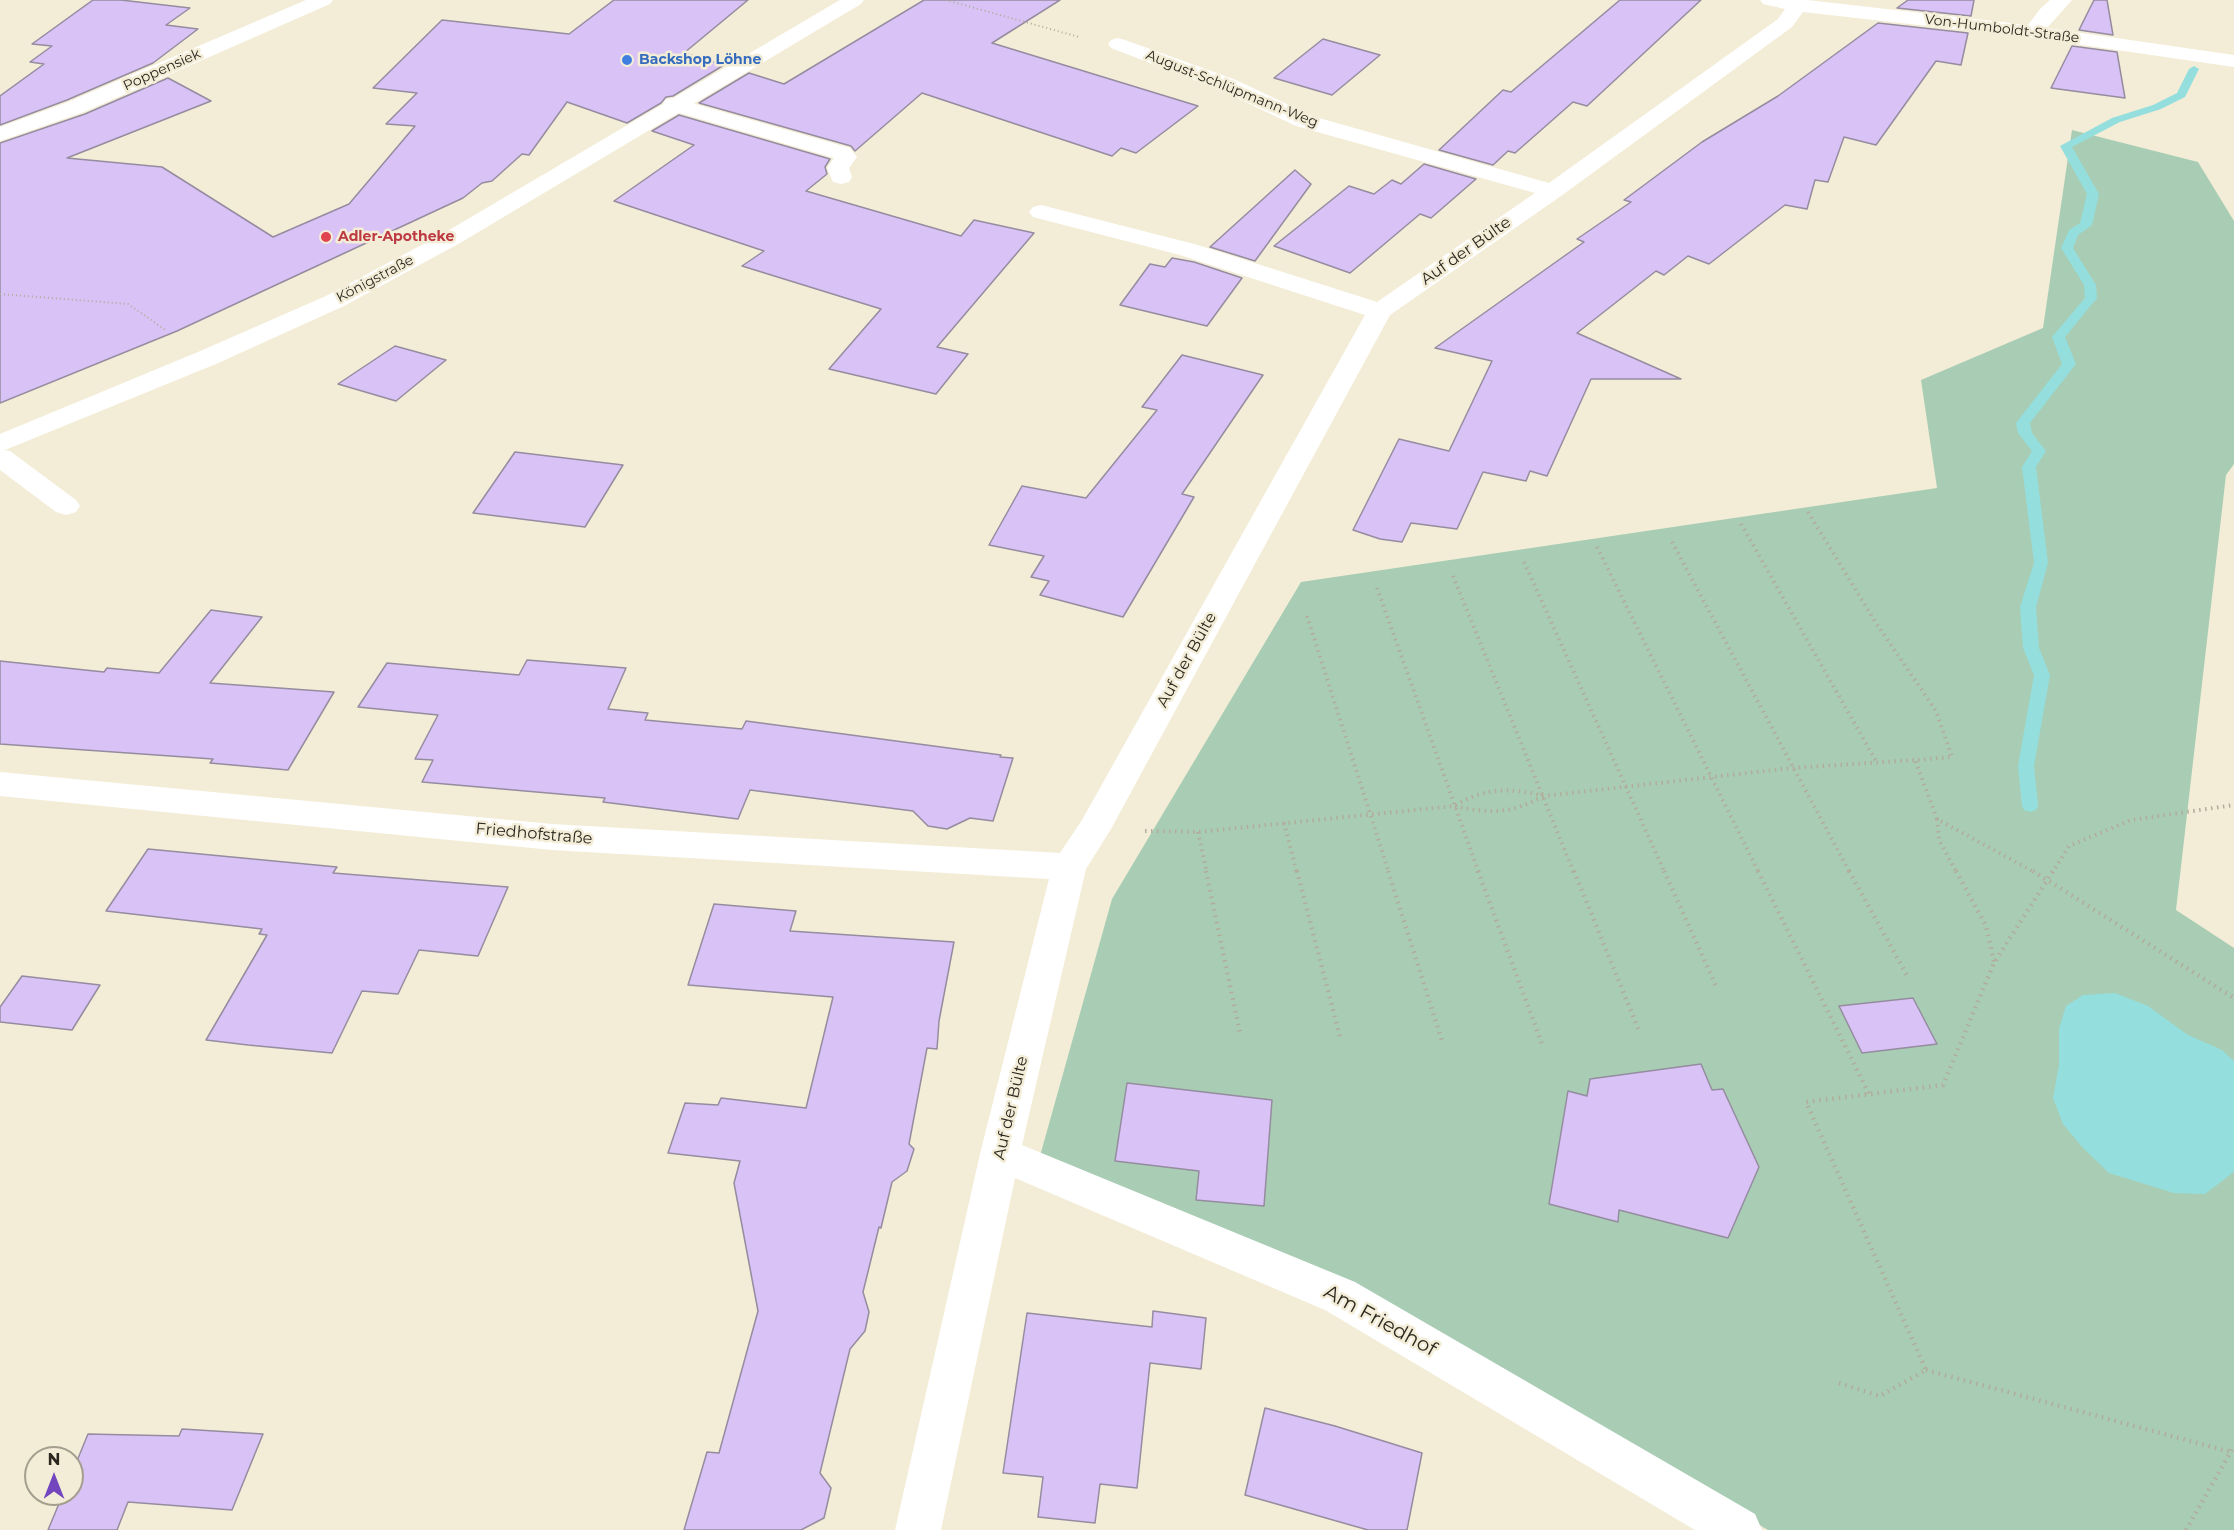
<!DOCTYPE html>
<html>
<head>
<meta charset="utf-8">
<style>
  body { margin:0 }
  #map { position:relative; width:2234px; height:1530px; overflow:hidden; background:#f3edd7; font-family:Montserrat,sans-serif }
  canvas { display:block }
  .north { position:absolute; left:24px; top:1446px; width:60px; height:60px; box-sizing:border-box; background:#f3edd7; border:2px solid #a39e8e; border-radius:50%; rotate:0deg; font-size:16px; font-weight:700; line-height:24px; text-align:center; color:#2b2820 }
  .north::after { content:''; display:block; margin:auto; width:21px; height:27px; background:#7346be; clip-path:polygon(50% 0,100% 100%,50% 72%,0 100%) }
</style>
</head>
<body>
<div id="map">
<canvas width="2234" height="1530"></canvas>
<div class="north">N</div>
</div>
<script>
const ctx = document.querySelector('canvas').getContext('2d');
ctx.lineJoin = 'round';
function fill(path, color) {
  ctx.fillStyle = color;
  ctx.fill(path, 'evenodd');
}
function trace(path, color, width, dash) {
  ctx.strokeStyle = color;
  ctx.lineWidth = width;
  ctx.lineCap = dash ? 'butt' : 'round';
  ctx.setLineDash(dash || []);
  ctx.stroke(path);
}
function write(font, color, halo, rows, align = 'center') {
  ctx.font = font + ' Montserrat,sans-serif';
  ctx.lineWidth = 5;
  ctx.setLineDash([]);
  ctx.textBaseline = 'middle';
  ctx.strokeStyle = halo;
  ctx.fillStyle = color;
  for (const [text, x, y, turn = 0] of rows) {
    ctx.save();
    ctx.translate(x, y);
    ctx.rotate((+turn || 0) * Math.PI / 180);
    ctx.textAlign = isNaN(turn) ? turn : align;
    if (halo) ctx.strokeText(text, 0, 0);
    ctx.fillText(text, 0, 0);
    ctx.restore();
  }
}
fill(new Path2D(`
  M2072,130L2198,162L2234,221V464L2226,475L2176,910L2234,948V1530H1768L1347,1284L1038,1163L1112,899L1301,582L1937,488L1921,380L2043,328Z`), '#a8cdb4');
fill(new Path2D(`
  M2115,993L2148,1006L2188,1035L2222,1050L2234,1061V1172L2205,1194L2174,1193L2109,1173L2083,1148L2063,1124L2053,1098L2059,1065V1029L2066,1006L2083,995Z`), '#94dedd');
fill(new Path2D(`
  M2194,66L2199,69L2185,97L2161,109L2120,122L2072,147L2099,194L2092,225L2078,235L2073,248L2096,285L2097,298L2065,337L2076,364L2030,423L2032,433L2046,451L2036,467L2048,563L2036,607L2039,648L2050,675L2034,766L2038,806L2036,810L2030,812L2024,810L2022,806L2018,766L2034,675L2023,648L2020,607L2034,563L2022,467L2032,451L2018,433L2016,423L2062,364L2052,337L2085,298L2084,285L2061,248L2069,230L2080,223L2087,194L2060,146L2112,118L2153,105L2177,93L2189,69Z`), '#94dedd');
const building = new Path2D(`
  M93,0H121L190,8L166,25L198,29L153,63L67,100L0,125V96L44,64L30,62L52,46L32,44Z
  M614,0H748L684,53L724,65L673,96L666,97L661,103L627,123L567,102L529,155L522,154L492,181L482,183L463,198L177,331L0,403V143L85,114L168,78L211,101L67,158L162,167L273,237L349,204L415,126L386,124L417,93L373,88L442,20L569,34Z
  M924,0H1060L992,43L1198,106L1136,153L1121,148L1112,156L922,93L855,151L851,146L699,103L749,73L784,84Z
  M1620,0H1701L1587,106L1573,102L1515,153L1508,151L1493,165L1439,150L1503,90L1511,92Z
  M1908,0H1974L1971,16L1897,8Z
  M2094,0H2107L2113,35L2079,30Z
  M1878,23L1968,33L1961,65L1936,61L1876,145L1844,137L1828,182L1815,180L1807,209L1785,205L1709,264L1688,256L1664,275L1656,271L1577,333L1681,379H1591L1547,476L1530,471L1526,481L1483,472L1457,529L1411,523L1402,542L1380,539L1353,530L1399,439L1449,451L1492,361L1435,348L1584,242L1577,239L1631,202L1624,200L1702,142L1778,96Z
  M1323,39L1380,55L1332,95L1274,78Z
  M2072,46L2117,52L2125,98L2051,88Z
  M679,115L830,159L825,167L827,174L806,191L961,236L974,220L1034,233L937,347L968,354L936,394L829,369L881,309L742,266L764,251L614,201L694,145L652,131Z
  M1424,164L1476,179L1431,218L1420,214L1350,273L1274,246L1349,186L1374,194L1392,180L1401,184Z
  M1295,170L1311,184L1255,261L1210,247Z
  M1172,258L1194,262L1242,278L1207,326L1120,305L1150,264L1165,267Z
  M395,346L446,360L396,401L338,384Z
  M1182,355L1263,375L1182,494L1194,497L1139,590L1123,617L1040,595L1049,581L1031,577L1044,556L989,545L1022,486L1086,498L1157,410L1142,407Z
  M515,452L623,465L585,527L473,513Z
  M211,610L262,617L210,683L334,692L288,770L210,763L213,759L0,744V661L104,672L107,668L159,673Z
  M527,660L626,668L608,709L648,713L645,720L742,729L746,721L1001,755L1000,757L1013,758L993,821L970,818L947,829L928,826L913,811L750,790L738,819L603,802L605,798L422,782L433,760L415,759L438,715L358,707L387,663L519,675Z
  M148,849L337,867L333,873L508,887L478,956L419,950L398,994L362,991L332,1053L248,1045L206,1040L267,935L259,934L262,929L106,911Z
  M714,904L796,911L790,931L954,942L939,1021L937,1049L927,1048L909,1144L914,1149L907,1171L892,1182L881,1228L879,1227L863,1292L869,1312L865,1331L850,1349L820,1473L831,1488L824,1518L801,1530H684L707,1452L719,1453L758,1311L734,1183L740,1161L668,1153L685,1103L718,1105L721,1098L806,1108L833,997L688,985Z
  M22,976L100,985L72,1030L0,1022V1007Z
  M1913,998L1937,1044L1862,1053L1839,1006Z
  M1701,1064L1712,1090L1723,1089L1759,1167L1728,1238L1619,1210L1618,1222L1549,1204L1568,1091L1587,1096L1590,1079Z
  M1127,1083L1272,1100L1264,1206L1196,1200L1199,1171L1115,1161Z
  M1153,1311L1206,1318L1201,1369L1150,1363L1137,1488L1100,1484L1095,1523L1038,1517L1043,1477L1003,1473L1027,1313L1152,1327Z
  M1265,1408L1335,1426L1422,1453L1407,1530H1368L1245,1495Z
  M182,1429L263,1434L232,1510L128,1502L117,1530H48L63,1494H72V1473L88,1434L179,1436Z`);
fill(building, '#d9c2f5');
trace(building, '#958ca0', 1.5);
trace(new Path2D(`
  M946,0L1079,37
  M0,294L128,304L167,331`), '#b1ac9b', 2, [1, 3]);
trace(new Path2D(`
  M1808,512L1876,623L1936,711L1952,757L1915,760L1937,819L2036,873
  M1741,524L1876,761
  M1672,542L1850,873
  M1597,547L1759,873
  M1524,562L1665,873
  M1453,576L1574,873
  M1377,588L1479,873
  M1307,616L1389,873
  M1455,806C1488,814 1513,814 1543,796
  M1937,819L1939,840L1957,873
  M1284,823L1297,873
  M1145,831L1198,832L1454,806C1484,788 1510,787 1543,796L1792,768L1915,760
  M1198,832L1207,873
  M2052,873L2069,846L2131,820L2234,805`), '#b1ac9b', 4, [1.5, 4.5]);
trace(new Path2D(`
  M1206,871L1240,1033
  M1297,871L1340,1037
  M1388,871L1443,1044
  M1478,871L1542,1044
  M1574,871L1640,1033
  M1664,871L1717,988
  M1758,871L1869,1094
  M1849,871L1909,979
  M1956,871L1986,926L1994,962
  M2033,871L2234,998
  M1926,1370L2231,1452
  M1839,1383L1880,1396L1926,1370L1806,1102L1943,1085L1994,963L2053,871
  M2186,1530L2234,1446`), '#b1ac9b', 4.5, [1.5, 5]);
fill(new Path2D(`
  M306,0H333L330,4L84,112L0,141V127L68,102Z
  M1760,0H1807L2028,25L2040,9L2050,0H2072L2047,28L2234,55V67L2034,38L1803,12L1792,27L1561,196L1390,315L1111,829L1086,869L1022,1145L1355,1282L1755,1514L1762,1530H1695L1325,1310L1015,1178L941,1530H895L980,1154L1049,879L552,850L0,796V772L552,824L1060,853L1082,820L1365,315L1180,255L1033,217L1029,212L1033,207L1041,205L1198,245L1377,302L1535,193L1296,126L1220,90L1111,48L1108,44L1111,40L1118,38L1125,40L1236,80L1312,116L1549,183L1778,19L1785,9L1763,4Z
  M674,98L850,148L857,157L849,168L852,177L849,182L841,184L833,182L827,168L834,158L666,109L663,104L666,99Z
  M0,449L10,451L76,500L80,506L76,512L66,515L56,512L0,470Z`), '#fff');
fill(new Path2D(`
  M840,0H864L861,4L460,243L344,306L216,364L0,452V434L198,352L326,296L444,233Z`), '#fff');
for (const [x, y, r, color] of [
  [627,60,6,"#3f7fe0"],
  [326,237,6,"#e0444e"]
]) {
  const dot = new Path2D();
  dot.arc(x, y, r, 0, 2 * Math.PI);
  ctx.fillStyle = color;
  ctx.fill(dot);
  trace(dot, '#f3edd7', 2);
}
write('14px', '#2b2820', '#f3edd7', [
  ["Von-Humboldt-Straße",2002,29,7],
  ["Poppensiek",162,70,-24],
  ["August-Schlüpmann-Weg",1232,89,22],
  ["Königstraße",375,279,-28]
]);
write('bold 14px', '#366cbe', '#f3edd7', [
  ["Backshop Löhne",639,60]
], 'left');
write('bold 14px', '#be3a42', '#f3edd7', [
  ["Adler-Apotheke",338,237]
], 'left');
write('16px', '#2b2820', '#f3edd7', [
  ["Auf der Bülte",1466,251,-35],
  ["Auf der Bülte",1187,660,-61],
  ["Friedhofstraße",534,834,5],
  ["Auf der Bülte",1011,1108,-77]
]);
write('20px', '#2b2820', '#f3edd7', [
  ["Am Friedhof",1380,1321,29]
]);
</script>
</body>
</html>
